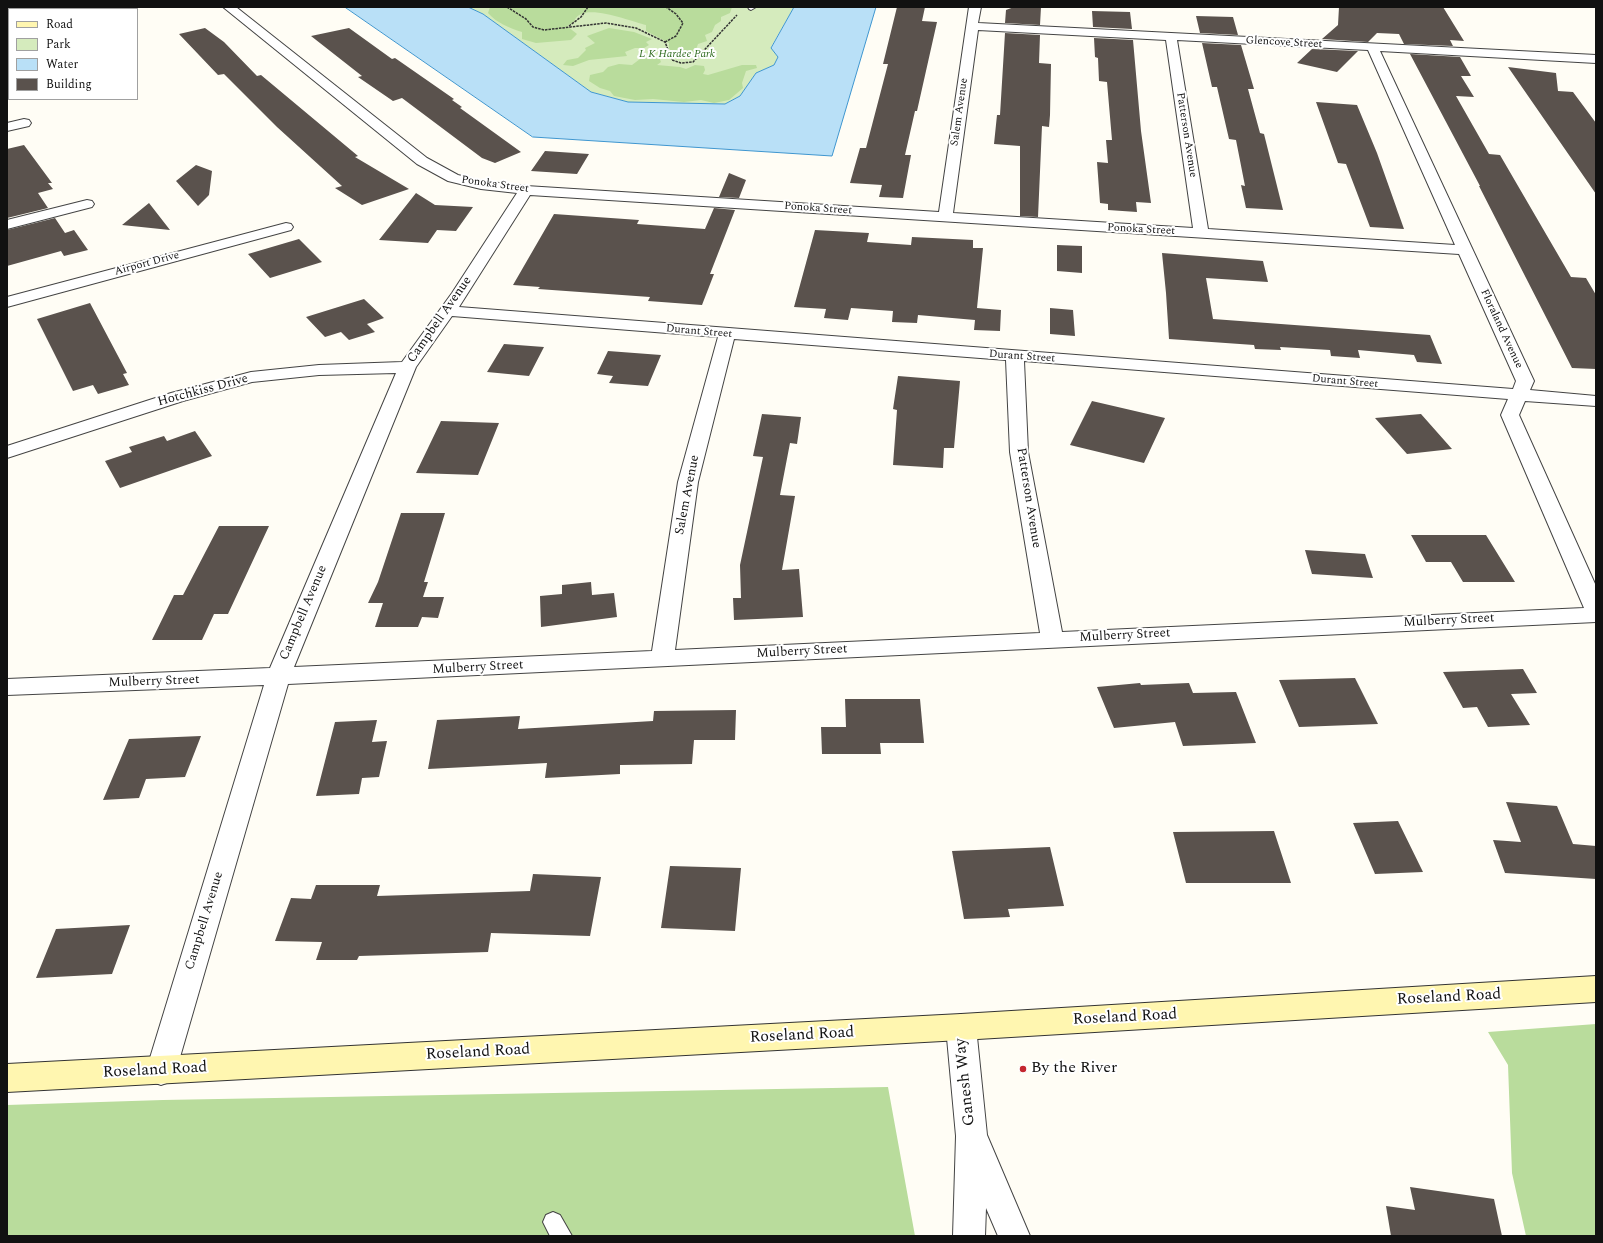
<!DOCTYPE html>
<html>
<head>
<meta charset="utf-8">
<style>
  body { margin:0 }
  #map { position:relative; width:1603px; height:1243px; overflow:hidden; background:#fffdf5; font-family:Spectral,serif }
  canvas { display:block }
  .frame { position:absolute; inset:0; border:8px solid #111; pointer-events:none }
  .legend { position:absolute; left:8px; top:8px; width:130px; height:92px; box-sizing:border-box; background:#fff; border:1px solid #a0a0a0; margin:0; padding:5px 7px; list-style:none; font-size:12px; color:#111 }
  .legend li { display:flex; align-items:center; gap:8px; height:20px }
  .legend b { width:20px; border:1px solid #a0a0a0 }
</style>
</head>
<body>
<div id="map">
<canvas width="1603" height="1243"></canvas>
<div class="frame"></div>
<ul class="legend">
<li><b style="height:5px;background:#fff6b0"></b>Road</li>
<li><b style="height:11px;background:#d5ebbd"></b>Park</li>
<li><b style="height:11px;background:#b9e0f7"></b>Water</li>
<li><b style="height:11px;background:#5a524d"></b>Building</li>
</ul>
</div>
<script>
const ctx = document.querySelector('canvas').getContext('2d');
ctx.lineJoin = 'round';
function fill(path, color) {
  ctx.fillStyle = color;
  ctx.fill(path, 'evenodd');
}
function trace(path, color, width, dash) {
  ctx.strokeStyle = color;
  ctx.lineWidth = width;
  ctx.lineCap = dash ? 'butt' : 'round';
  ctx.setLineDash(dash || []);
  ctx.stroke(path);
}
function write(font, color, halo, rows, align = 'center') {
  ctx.font = font + ' Spectral,serif';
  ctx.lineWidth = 4;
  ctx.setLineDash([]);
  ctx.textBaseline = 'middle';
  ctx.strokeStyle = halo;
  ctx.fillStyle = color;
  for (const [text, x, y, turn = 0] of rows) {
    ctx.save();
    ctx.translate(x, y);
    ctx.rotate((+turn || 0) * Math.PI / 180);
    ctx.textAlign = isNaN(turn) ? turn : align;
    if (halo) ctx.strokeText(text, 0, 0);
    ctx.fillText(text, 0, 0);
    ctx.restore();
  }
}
fill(new Path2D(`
  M468,7H794L771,47L778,57L774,65L756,73L740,96L725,104L628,102L591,92L483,14Z`), '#d5ebbd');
fill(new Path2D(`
  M490,7H732L730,13L721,17V21L715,25L712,32L705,35L707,41L698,44C694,57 686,55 674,56L669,48V43L646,31V25C631,22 580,0 574,22L567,26L577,34L571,40L536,43L522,39V32C509,28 497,23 488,13Z
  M609,28L634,32L652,39L646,42L649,45L644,48H635L625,52L627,56L589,60L573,66L563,65L567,60L578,58L586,50L585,48L595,43L587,36Z
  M649,56L659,57L661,62L657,65L680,67L686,69L695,65L704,66L705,70L703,74L708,75L742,65H756L757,68L746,71L742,83L743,88L729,100L714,103L701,100L684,102L653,99L635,100L614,96L610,91L600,88L589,81L590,75L603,72L608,67L619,64L632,65L640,59Z
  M1596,1024V1236H1526L1512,1173L1508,1065L1488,1032Z
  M888,1087L915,1236H7V1105L163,1100Z`), '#b9dc9c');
const water = new Path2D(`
  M345,7H468L483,14L591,92L628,102L725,104L740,96L756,73L774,65L778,57L771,48L794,7H876L832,156L533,137Z`);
fill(water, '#b9e0f7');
trace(water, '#3f96cf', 1);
fill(new Path2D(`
  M897,7H925L922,21L937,22L917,111H915L905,155H911L903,198L879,197L882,185L850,183L860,148H866L888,64H883Z
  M1014,7H1041L1040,25L1005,23L1006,10Z
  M1339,7H1443L1464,41L1450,40L1453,46L1404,44L1399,34L1377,33L1368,42L1322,39L1338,25Z
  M1092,11L1130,12L1132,29L1093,27Z
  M1196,16L1233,17L1238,35L1200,33Z
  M205,28L224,42L257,76L261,75L358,156L355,157L409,189L362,205L335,188L342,186L277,127L224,74L218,75L179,34Z
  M349,28L392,59L395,58L454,99L452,100L462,107L460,108L521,152L495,163L482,158L402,98L393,101L358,77L362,76L311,36Z
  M1005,33L1040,35L1039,63L1051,64L1050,115L1049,127L1042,126L1038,217L1020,216V146L994,144L997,115H1000Z
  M1094,38L1133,40L1141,131L1151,203L1136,202L1137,212L1108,210V204L1100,203L1097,162L1108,163L1106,140H1112L1107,82L1099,81L1098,58L1095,57Z
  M1202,43L1241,45L1254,89H1248L1260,133L1264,134L1283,210L1246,208L1241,185L1245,186L1236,140L1229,139L1217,87H1212Z
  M1312,49L1358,51L1337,72L1297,63Z
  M1410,54L1460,57L1471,76H1461L1474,97L1456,96L1489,154L1500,155L1571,277L1586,278L1596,295V369L1572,368L1479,186H1480Z
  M1508,67L1556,73L1558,91L1573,92L1596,123V194Z
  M1316,102L1357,105L1377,153L1404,229L1370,227L1346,164L1338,163Z
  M24,145L52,183H48L53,189L38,193L48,208L7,218V149Z
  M545,151L589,154L577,174L531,171Z
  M196,165L212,171L209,195L198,206L176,181Z
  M729,173L746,180L739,198L719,197Z
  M416,193L435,205L473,207L456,231L437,230L428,243L379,240Z
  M149,203L170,230L122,225Z
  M714,208L735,210L710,274H714L702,305L648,301L650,297L538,289L540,287L513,285L554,214L639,220L637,224L705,229Z
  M55,218L65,233L74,230L88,250L64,256L61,251L7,266V230Z
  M815,230L869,233L867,242L911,245L912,237L973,240V248H983L977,308L1001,310L1000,331L974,330L975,320L918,315L917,323L892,322L893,311L851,308L848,320L824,318L826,309L794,307Z
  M299,239L322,262L270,278L248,254Z
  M1057,245L1082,246V273L1057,271Z
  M1162,253L1263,261L1268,282L1206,278L1213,319L1430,335L1442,364L1417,362L1414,355L1358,350L1360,358L1331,356L1330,350L1280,347L1281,350L1255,349L1254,345L1169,339L1166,293Z
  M364,299L384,318L367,324L375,332L349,340L341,332L325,337L306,317Z
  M90,303L127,373L123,374L129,385L98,394L93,385L73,391L37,319Z
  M1050,308L1073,310L1075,336L1050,334Z
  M504,344L544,347L529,376L487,372Z
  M608,351L661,355L648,386L609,383L613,376L597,374Z
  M898,376L960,381L954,448H944L943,468L893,465L897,410L893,409Z
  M1092,401L1165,418L1144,463L1070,445Z
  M762,414L801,417L797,444L790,443L780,495L795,496L782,570L799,569L803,617L734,620L733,598H741L740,565L763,457L753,456Z
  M1421,414L1452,449L1407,454L1375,418Z
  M441,421L499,423L478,475L416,473Z
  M195,431L212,456L120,488L105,461L132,452L129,447L164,436L167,441Z
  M401,513H445L424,582H428L423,597H444L438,618L422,617L418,627H375L383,603H368L378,582Z
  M219,526H269L228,614H214L202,640H152L174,595H183Z
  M1411,535H1486L1515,582H1463L1451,562H1426Z
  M1305,550L1365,554L1373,578L1312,574Z
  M591,582L592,595L614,593L617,617L541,627L540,596L562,594V585Z
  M1523,669L1537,693L1511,694L1530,725L1488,727L1477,707L1463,708L1443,672Z
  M1355,678L1378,724L1299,727L1279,680Z
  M1140,683L1141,685L1189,683L1193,693L1236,692L1256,743L1183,746L1175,722L1114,728L1097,687Z
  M845,699H920L924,743H880L881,754H822L821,727H846Z
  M736,710L735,740H694L692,764L620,765V774L545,778L547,763L428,769L437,720L520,716L518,729L653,721L654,711Z
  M377,720L372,742L387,741L379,777L362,778L359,794L316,796L335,722Z
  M201,736L185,777L146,779L139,798L103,800L129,739Z
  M1506,802L1557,806L1573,844L1596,846V879L1505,873L1493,840L1521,842Z
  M1398,821L1423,872L1375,874L1353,823Z
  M1274,831L1291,883H1186L1173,832Z
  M1050,847L1064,906L1008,909L1010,917L964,919L952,851Z
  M670,866L741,868L735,931L661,928Z
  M533,874L601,877L590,936L491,933L488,952L359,956L357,960H316L322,942L275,941L291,898L311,899L316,885H380L377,896L530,891Z
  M130,925L112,974L36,978L56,929Z
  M1410,1187L1494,1199L1502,1236H1391L1386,1206L1415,1210Z`), '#5a524d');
const lane = new Path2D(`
  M748,7H756L751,10L749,9Z
  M553,1212L560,1215L572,1236H550L543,1222L546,1215Z`);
const street = new Path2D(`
  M223,7H236L427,158L458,175L481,181L526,186L939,212L969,7H981L978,23L1596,55V63L1380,51L1534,381L1530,390L1596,396V406L1525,401L1519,415L1596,586V622L288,684L176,1071L172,1081L161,1085L150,1081L146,1071L264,685L7,695V679L270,668L396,373L319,375L252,382L183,401L7,458V446L171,393L251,372L319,365L402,362L452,293L517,193L481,189L448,181L417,164ZM978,30L1166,40L1193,228L953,213ZM1177,40L1368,50L1455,245L1208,229ZM530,195L1459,254L1516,381L1513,389L459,307ZM452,316L718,337L678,482L652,651L294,667L416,367ZM734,339L1006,360L1010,452L1040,633L675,650L698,482ZM1024,361L1508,399L1501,415L1584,608L1062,632L1028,452Z
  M24,119L29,120L31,123L29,126L7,131V123Z
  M87,200L92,201L94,204L92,207L7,229V220Z
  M286,223L291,224L293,227L291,230L7,307V297Z
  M961,1014L971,1018L976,1027L987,1135L1030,1236H998L986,1208L985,1236H953L956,1136L946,1027L951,1018Z`);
const secondary = new Path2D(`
  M1596,976V1002L961,1040L7,1092V1064L961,1014Z`);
trace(lane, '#444', 2);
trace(street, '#444', 2);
trace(secondary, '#333', 2);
trace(new Path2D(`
  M507,7L526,19L533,27L544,30L606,23L636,28L665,42L672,60L681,63L693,62L737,15
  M569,26L581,17L588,7
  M665,42L676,36L683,23L676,14L666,7`), '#333', 1.5, [2.5, 1]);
fill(lane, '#fff');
fill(street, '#fff');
fill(secondary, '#fff6b0');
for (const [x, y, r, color] of [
  [1023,1069,4,"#c4262e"]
]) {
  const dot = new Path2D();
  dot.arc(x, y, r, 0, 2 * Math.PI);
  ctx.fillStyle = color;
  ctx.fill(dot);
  trace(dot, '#fff', 1.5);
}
write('11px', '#111', '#fff', [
  ["Glencove Street",1284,43,3],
  ["Salem Avenue",960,112,-82],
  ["Patterson Avenue",1186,135,81],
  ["Ponoka Street",495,185,8],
  ["Ponoka Street",818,209,4],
  ["Ponoka Street",1141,230,3],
  ["Airport Drive",147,264,-15],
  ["Floraland Avenue",1501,329,65],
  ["Durant Street",699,332,5],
  ["Durant Street",1022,357,4],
  ["Durant Street",1345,382,5]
]);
write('italic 11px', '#2f6b1f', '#fff', [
  ["L K Hardee Park",677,55]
]);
write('13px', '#111', '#fff', [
  ["Campbell Avenue",440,320,-55],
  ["Hotchkiss Drive",203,391,-15],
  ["Salem Avenue",688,495,-79],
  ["Patterson Avenue",1028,498,81],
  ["Campbell Avenue",304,613,-67],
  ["Mulberry Street",1449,621,-3],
  ["Mulberry Street",1125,636,-3],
  ["Mulberry Street",802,652,-3],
  ["Mulberry Street",478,668,-3],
  ["Mulberry Street",154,682,-2],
  ["Campbell Avenue",205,921,-73]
]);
write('16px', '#111', '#fff', [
  ["Roseland Road",1449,998,-3],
  ["Roseland Road",1125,1018,-3],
  ["Roseland Road",802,1036,-3],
  ["Roseland Road",478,1053,-3],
  ["Roseland Road",155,1071,-3],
  ["Ganesh Way",966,1082,-96]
]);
write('16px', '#111', '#fff', [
  ["By the River",1031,1069]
], 'left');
</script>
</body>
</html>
